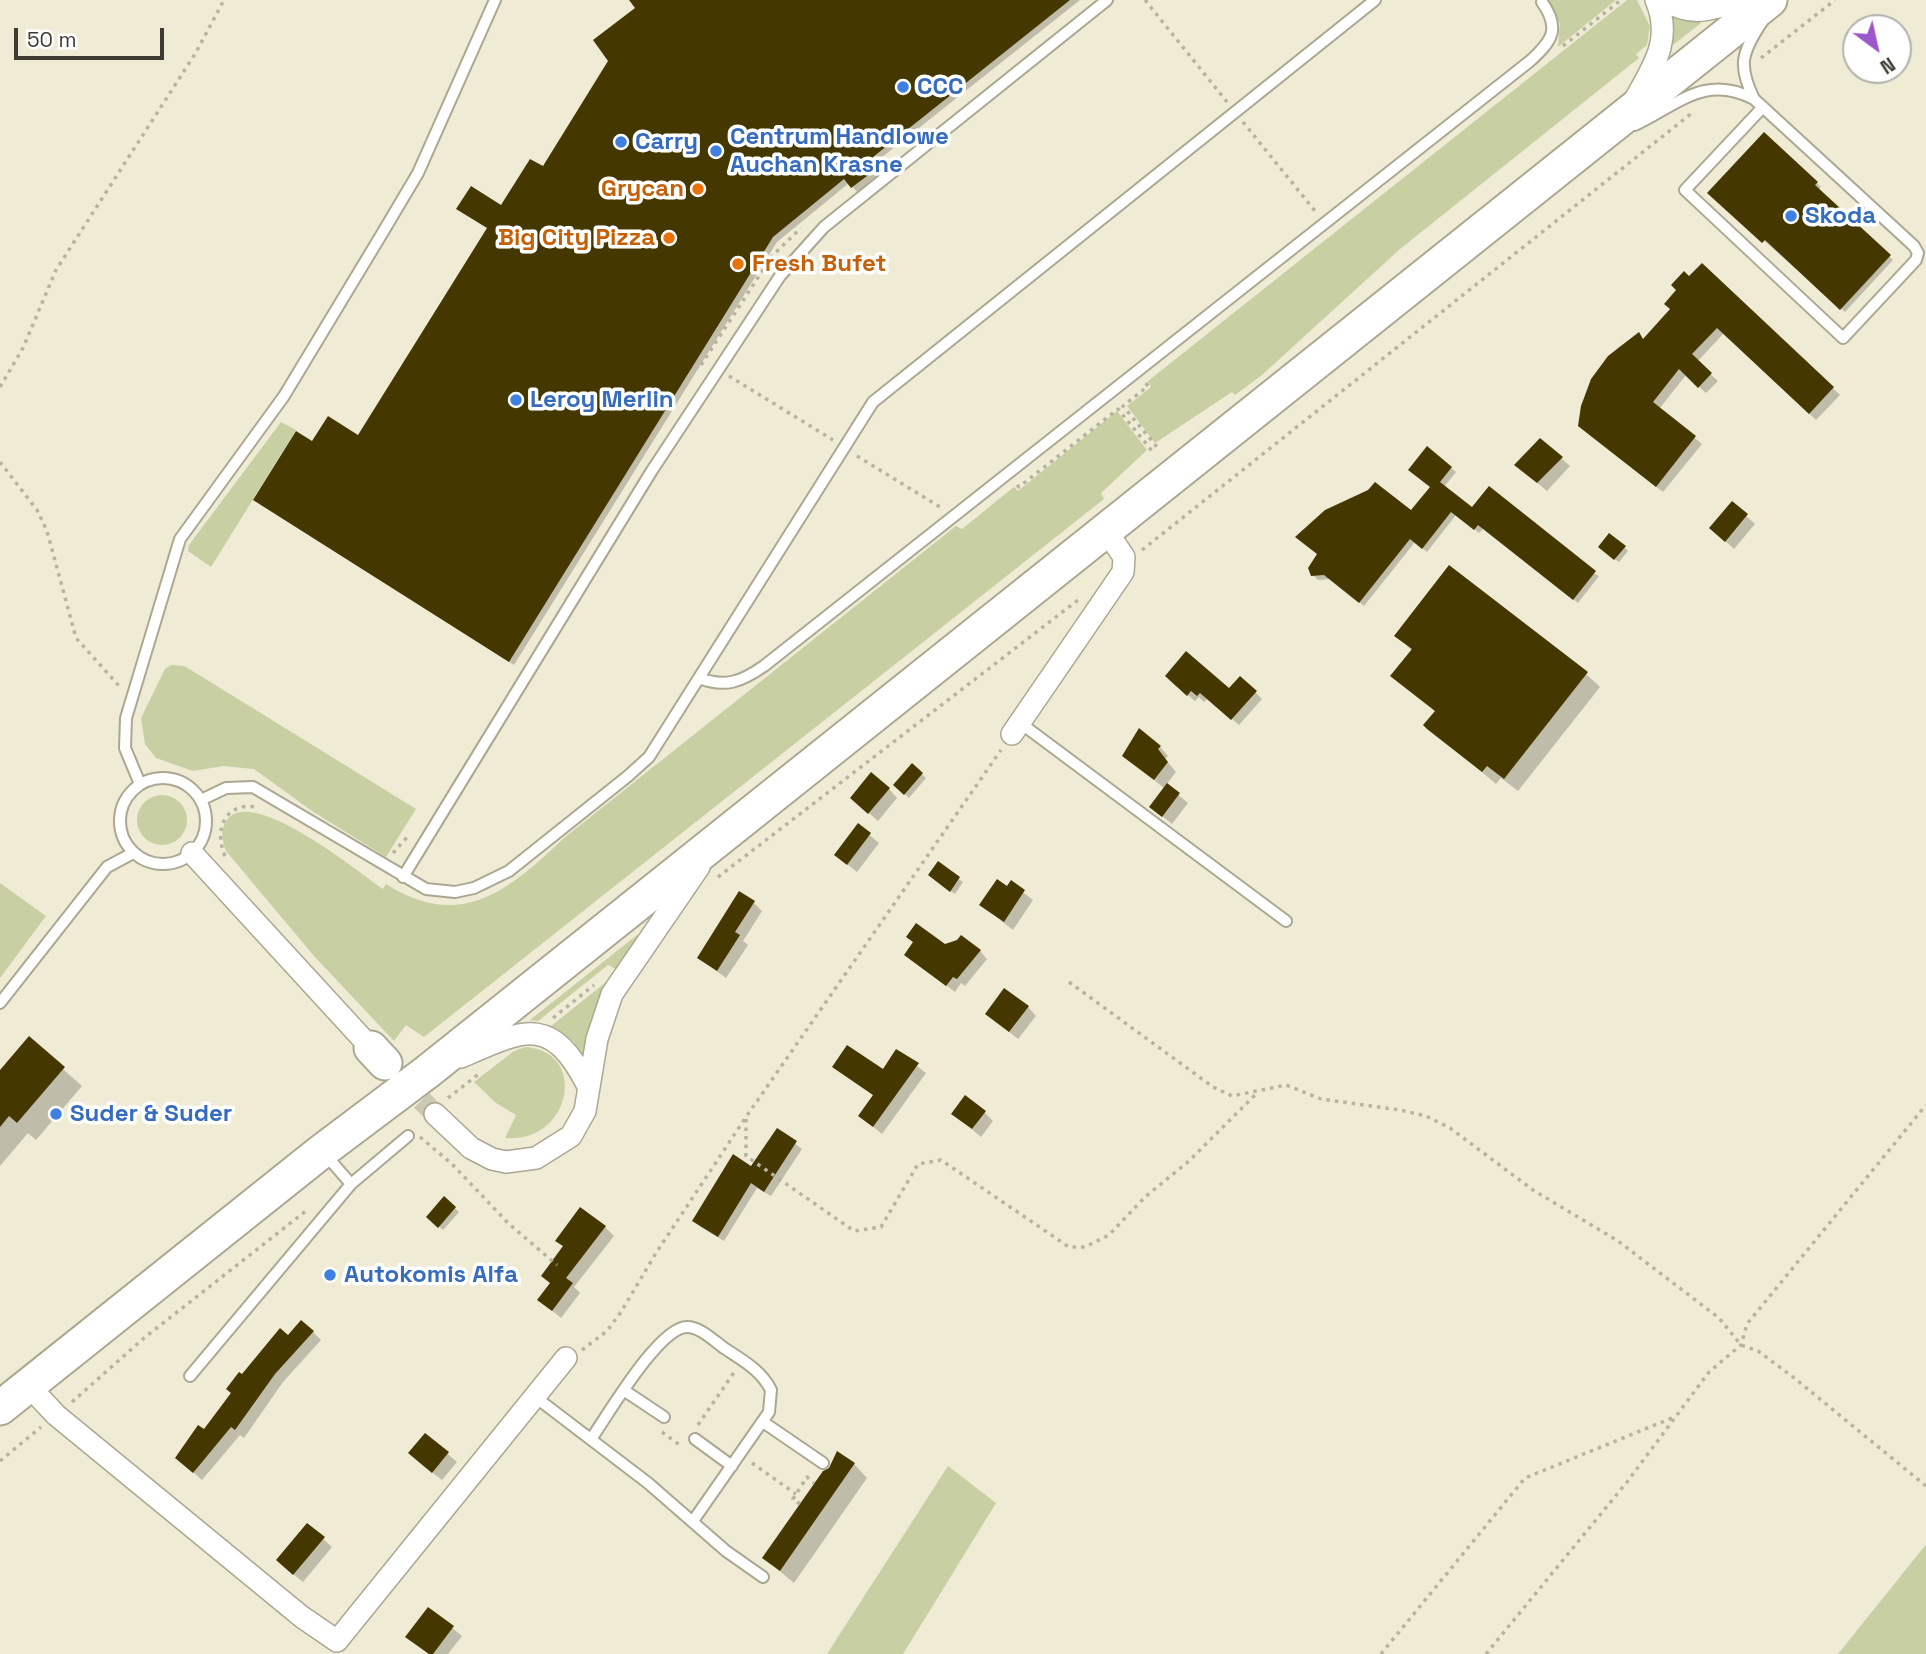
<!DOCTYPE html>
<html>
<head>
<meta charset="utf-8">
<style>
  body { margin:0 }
  #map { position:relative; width:1926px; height:1654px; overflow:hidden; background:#f0ebd5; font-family:"Space Grotesk",sans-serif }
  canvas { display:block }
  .north { position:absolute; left:1842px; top:14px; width:70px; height:70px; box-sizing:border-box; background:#fff; border:2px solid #b1b1ad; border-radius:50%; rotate:147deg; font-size:19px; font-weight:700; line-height:28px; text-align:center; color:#3d3b32 }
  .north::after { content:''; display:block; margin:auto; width:24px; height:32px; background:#9c56ca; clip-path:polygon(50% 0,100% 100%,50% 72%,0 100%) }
  .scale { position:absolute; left:14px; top:28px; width:150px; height:32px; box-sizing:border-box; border:4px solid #3d3b32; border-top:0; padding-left:9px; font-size:21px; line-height:24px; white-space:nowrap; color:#3d3b32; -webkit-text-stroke:5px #fff; paint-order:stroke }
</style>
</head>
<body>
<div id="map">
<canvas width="1926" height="1654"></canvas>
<div class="north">N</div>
<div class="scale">50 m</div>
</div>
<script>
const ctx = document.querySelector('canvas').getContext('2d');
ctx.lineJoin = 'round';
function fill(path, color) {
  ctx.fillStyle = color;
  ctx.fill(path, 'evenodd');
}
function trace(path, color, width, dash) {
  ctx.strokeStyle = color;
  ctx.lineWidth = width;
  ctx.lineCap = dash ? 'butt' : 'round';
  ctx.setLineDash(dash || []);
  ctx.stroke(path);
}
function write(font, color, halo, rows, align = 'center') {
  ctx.font = font + ' "Space Grotesk",sans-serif';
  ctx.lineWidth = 7;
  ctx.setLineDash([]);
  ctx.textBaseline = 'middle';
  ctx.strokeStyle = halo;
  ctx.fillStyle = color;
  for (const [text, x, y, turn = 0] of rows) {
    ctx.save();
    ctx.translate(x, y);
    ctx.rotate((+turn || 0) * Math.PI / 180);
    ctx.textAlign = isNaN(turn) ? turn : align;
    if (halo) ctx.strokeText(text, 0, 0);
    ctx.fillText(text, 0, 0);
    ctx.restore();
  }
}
fill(new Path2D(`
  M1548,0H1616L1558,47L1560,24Z
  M1627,0H1637L1650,26L1647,45L1636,54L1639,58L1400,249L1262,375L1235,395L1232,392L1155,443L1127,406L1151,387L1148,381Z
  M1673,18L1699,21L1701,23L1673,45Z
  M1117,411L1147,450L1101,493L1104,499L424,1037L406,1025L394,1041L314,956L226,851C222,840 220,830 227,820C252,785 357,871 383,889L386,884C461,932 509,890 564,838L956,526L962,529L1014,487L1018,491Z
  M281,422L296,430L211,567L188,551L189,545Z
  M171,665L184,666L204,678L416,809L386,857L312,811L254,769L223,766L193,771L156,758L145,744L141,718L165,669Z
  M137 820a25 25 0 1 1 50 0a25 25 0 1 1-50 0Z
  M0,883L46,916L0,978Z
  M637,935L641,936L618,970L608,965L538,1021L530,1020Z
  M610,979L591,1019L586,1061L573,1041L551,1026Z
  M526,1047C589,1052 571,1144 505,1138L516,1115L496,1103L474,1082L514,1051Z
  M948,1466L996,1503L903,1654H827Z
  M1926,1545V1654H1838L1924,1547Z`), '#c8cfa3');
fill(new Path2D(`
  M631,0H1080L871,166L878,175L857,192L849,183L777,242L514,665L260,504L312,444L359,437L502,208L543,169L610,61L638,8Z
  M1764,134L1821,187L1818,190L1893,260L1845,312L1710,193Z
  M1702,265L1840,395L1816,420L1724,333L1697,362L1718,381L1706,393L1686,375L1659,409L1702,444L1663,492L1587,433L1600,368L1619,347L1639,334L1644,340L1673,310L1689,279Z
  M1540,440L1570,466L1547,491L1516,465Z
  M1427,449L1456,472L1444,487L1472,509L1599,576L1578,603L1484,528L1479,533L1456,515L1427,552L1415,542L1364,606L1330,579L1318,580L1313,575L1411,513L1432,487Z
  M1732,503L1755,524L1734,549L1720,536Z
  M1624,547L1628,551L1619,562L1604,551Z
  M1397,635L1586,674L1600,687L1518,791L1501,778L1496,784L1426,725L1436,712L1393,676L1412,651Z
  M1173,683L1255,692L1262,699L1239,725L1208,698L1204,702L1199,697L1195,701Z
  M1160,747L1168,756L1165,759L1176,772L1166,785L1188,803L1172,824L1151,807L1165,789L1124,755Z
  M912,766L926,778L909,798L895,785Z
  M889,789L897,798L878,821L861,806Z
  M859,826L879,843L857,872L836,855Z
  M938,864L963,882L955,894L934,879Z
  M1011,883L1033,900L1013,930L981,905Z
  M754,903L762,911L743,941L748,945L726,978L699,958Z
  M908,937L980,951L987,959L965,986L961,983L955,992L906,955L914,943Z
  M1028,1007L1036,1016L1018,1039L987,1014Z
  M29,1039L82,1086L36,1140L28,1133L0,1166V1073Z
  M897,1051L926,1073L882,1134L860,1116L874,1096L834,1066L883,1072Z
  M984,1112L993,1121L981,1137L953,1113Z
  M777,1130L802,1149L771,1196L757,1188L724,1241L701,1227L694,1221L752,1169Z
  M445,1199L459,1212L443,1230L429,1217Z
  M605,1227L614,1236L574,1287L580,1293L561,1318L539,1300Z
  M313,1332L321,1340L283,1382L244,1438L240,1435L202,1480L177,1458L204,1431L242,1377L288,1338Z
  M426,1435L457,1462L442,1480L419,1462Z
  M854,1464L867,1478L794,1583L764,1558Z
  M307,1525L332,1547L303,1582L287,1569Z
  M429,1609L462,1636L448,1654H428L408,1636Z`), '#0003');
fill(new Path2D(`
  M629,0H1070L868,161L875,170L851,188L844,179L773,237L509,662L253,500L296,431L312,441L328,416L358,435L487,228L456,209L471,186L501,205L530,159L543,166L608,61L593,40L635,8Z
  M1764,132L1818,182L1815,185L1891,255L1840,310L1765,240L1762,243L1707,193Z
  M1702,263L1834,387L1809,414L1717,328L1692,354L1712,373L1698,388L1679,369L1653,402L1696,436L1656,487L1578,426L1581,406L1591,379L1608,356L1639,332L1643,339L1670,309L1664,304L1676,290L1671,285L1684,271L1689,276Z
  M1540,438L1563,457L1537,483L1514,465Z
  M1427,446L1452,467L1440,482L1472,507L1489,486L1596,571L1573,600L1478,525L1474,530L1451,512L1422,549L1410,539L1359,603L1324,575L1311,576L1308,568L1317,554L1295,537L1325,510L1368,490L1375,482L1411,510L1430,487L1408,470Z
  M1732,501L1748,514L1725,542L1709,528Z
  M1609,533L1626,546L1614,560L1598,547Z
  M1449,565L1588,672L1504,779L1487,766L1482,772L1427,729L1423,725L1435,711L1390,676L1412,649L1394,636Z
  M1186,651L1229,688L1240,676L1257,691L1231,720L1200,693L1197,696L1191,691L1187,696L1165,676Z
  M1139,728L1161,746L1158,749L1168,762L1154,780L1122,756Z
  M912,763L923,773L904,795L893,785Z
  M871,772L890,788L868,814L850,798Z
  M1167,783L1180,793L1162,817L1149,807Z
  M858,823L871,833L847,865L834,855Z
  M938,861L960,877L950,892L928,875Z
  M997,879L1007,886L1011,880L1025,890L1004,922L979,905Z
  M739,891L755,901L735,932L740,935L717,971L697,958Z
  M916,923L945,944L957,940L961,935L981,950L957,979L953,977L946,986L904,955L913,942L906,937Z
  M1004,988L1029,1006L1009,1032L985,1014Z
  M29,1036L65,1067L17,1123L9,1116L0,1127V1070Z
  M847,1045L883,1069L896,1049L919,1063L873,1127L858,1116L873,1095L832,1067Z
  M965,1095L986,1111L972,1129L951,1114Z
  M777,1128L797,1141L764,1192L751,1183L718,1237L692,1221L733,1154L751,1166Z
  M444,1196L456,1207L438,1228L426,1217Z
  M580,1207L606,1226L566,1278L573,1283L552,1311L537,1300L550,1283L541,1276L563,1246L555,1241Z
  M301,1320L314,1331L275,1374L235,1430L231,1427L193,1473L175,1458L198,1425L204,1429L231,1393L226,1389L239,1372L242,1374L280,1328L288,1335Z
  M425,1433L449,1452L432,1473L408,1453Z
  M837,1451L855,1463L780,1571L762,1558L823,1471L829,1468Z
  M307,1523L325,1537L293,1575L276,1560Z
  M428,1607L454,1626L433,1654H429L405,1637Z`), '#443800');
trace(new Path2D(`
  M400,1078L435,1114`), '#ccc8b4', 21, [21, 10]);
const lane = new Path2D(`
  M1754,99C1738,66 1741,53 1762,22
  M1635,125C1680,103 1706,74 1754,99L1914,246L1918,253L1916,260L1843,338L1685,190L1763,107
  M699,678C725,688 741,682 764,666L1530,61C1552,41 1561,29 1542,2
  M1019,722L1286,921
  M120 821a43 43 0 1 1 86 0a43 43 0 1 1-86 0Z
  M140,784L125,748L126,718L180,539L284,396L383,232L418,173L495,0
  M201,800L226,788L253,787L426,889L455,892L474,888L509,871L628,776L649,757L873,402L1375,0
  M403,877L651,472L780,276L824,227L1107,0
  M0,1003L107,867L133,853
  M324,1153L351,1184
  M190,1376L351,1184L408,1136
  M625,1391L664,1417
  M534,1396L648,1483L726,1551L763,1577
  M763,1422L823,1463
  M591,1439C608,1415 659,1327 687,1327C700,1327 713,1340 724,1348C742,1360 761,1370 771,1390L769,1412L693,1521
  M695,1439L732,1466`);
const street = new Path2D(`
  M1664,0C1692,18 1712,9 1741,0
  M1634,101C1653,67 1673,40 1656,0
  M1012,734L1123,572L1124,557L1105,529
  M192,853L371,1048
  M461,1057C525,1029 551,1014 588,1086
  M435,1114L471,1148L492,1159L506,1162L536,1158L571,1136L585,1111L597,1039L612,994L699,867
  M28,1385L56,1415L302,1617L337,1641L566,1358`);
const primary = new Path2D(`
  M371,1048L385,1063
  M0,1408L322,1151L427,1072L1770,0`);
trace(lane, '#aba791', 14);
trace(street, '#aba791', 24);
trace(primary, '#aba791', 37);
trace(new Path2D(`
  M1145,0L1227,102
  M1563,46L1621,0
  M1761,58L1835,0
  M1243,122L1315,211
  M701,365L772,256L801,228
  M729,376L833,440
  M1146,383L1148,386L1123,406L1157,447
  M0,387L23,348L56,270L195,54L224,0
  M857,456L940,507
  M0,462L37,510L47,531L76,638L120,687
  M1017,485L1019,487L1118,409L1152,451
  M1142,550L1692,113
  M393,853L409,835
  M225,856C214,831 224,802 256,807
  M718,877L1078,600
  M1069,982L1213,1087L1232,1096L1286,1085L1321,1099L1400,1110L1426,1116L1450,1128L1533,1190L1618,1241L1719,1318L1741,1345L1758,1351L1793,1377L1926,1486
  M553,1018L594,985
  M448,1098L480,1073
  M746,1119V1156L854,1231L881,1227L918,1164L941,1160L1069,1247H1085L1109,1235L1145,1197L1189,1161L1257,1093
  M420,1137L452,1164L509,1224L557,1265
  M582,1350L607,1331L621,1312L656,1253L746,1117L1001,750
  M72,1402L144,1338L307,1210
  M698,1425L735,1371
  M662,1432L681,1446
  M0,1461L41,1427
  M752,1463L796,1494
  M800,1504L793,1499L807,1477L814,1483
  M1381,1654L1525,1478L1672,1418
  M1486,1654L1627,1482L1709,1372L1741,1345L1747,1324L1926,1105`), '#b7b3a1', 3.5, [3.5, 5]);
trace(lane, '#fff', 10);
trace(street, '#fff', 21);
trace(primary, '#fff', 33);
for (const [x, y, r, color] of [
  [903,87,7,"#3f7fe0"],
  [621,142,7,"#3f7fe0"],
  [716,151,7,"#3f7fe0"],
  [698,189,7,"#e8710a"],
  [1791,216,7,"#3f7fe0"],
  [669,238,7,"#e8710a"],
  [738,264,7,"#e8710a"],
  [516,400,7,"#3f7fe0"],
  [56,1114,7,"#3f7fe0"],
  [330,1275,7,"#3f7fe0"]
]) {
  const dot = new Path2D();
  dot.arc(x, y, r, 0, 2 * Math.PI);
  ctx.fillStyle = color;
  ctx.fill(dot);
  trace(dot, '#fff', 2.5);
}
write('bold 24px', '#366cbe', '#fff', [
  ["CCC",917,87],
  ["Centrum Handlowe",730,137],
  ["Auchan Krasne",730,165],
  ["Carry",635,142],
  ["Skoda",1805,216],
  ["Leroy Merlin",530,400],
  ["Suder & Suder",70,1114],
  ["Autokomis Alfa",344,1275]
], 'left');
write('bold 24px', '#c56008', '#fff', [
  ["Grycan",684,189],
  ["Big City Pizza",655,238],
  ["Fresh Bufet",752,264,"left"]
], 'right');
</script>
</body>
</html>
